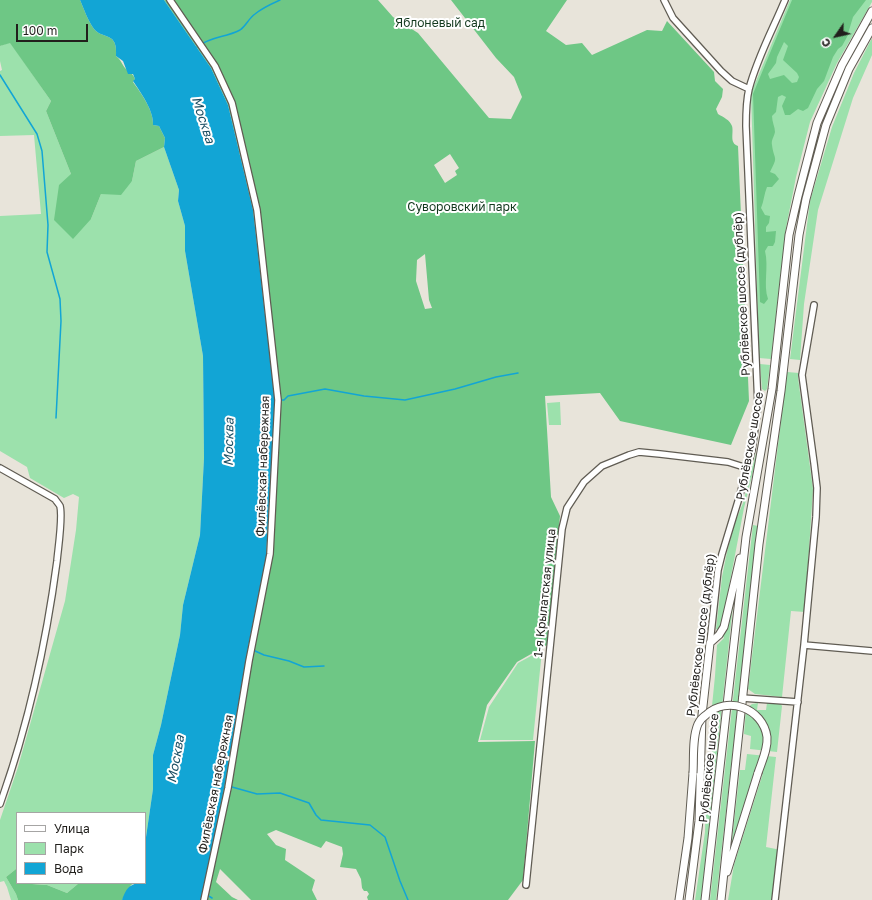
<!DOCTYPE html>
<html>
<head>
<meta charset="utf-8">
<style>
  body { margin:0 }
  #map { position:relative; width:872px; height:900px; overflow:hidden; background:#e8e4da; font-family:"Golos Text",sans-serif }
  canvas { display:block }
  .legend { position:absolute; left:16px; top:812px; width:130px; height:72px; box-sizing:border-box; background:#fff; border:1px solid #a6a5a4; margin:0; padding:5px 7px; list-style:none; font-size:12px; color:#211f1c }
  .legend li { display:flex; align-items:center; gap:8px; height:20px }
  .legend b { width:20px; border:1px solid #a6a5a4 }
  .north { position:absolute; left:816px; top:16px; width:40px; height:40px; -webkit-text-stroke:3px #fff; paint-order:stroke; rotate:236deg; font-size:11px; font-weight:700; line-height:16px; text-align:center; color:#211f1c }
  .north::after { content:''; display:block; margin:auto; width:14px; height:18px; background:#211f1c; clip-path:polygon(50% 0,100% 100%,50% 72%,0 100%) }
  .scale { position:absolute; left:16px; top:24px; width:72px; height:18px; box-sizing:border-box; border:2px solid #211f1c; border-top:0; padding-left:5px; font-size:12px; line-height:14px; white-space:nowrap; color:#211f1c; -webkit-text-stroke:3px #fff; paint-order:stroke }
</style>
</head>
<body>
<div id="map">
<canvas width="872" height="900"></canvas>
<ul class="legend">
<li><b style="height:5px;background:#fff"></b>Улица</li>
<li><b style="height:11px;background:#9ce1ac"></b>Парк</li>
<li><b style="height:11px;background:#12a5d5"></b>Вода</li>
</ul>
<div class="north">С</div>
<div class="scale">100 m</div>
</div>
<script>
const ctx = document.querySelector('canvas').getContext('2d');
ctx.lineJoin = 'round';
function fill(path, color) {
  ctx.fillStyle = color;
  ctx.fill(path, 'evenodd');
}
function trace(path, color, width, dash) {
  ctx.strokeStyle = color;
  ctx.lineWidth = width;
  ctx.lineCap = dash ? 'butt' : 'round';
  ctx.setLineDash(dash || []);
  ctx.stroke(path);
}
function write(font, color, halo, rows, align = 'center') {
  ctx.font = font + ' "Golos Text",sans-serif';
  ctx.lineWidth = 4;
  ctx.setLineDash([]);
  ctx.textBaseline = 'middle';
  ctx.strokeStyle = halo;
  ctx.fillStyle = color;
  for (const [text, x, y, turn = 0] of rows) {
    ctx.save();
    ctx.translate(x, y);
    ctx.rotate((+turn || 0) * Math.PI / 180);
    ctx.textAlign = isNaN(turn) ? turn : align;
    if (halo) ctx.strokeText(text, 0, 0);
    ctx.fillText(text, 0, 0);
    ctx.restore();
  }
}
fill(new Path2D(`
  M790,0H872V2L837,63L810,122L796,177L786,228L771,359L759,358L751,93Z
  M872,38V55L853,98L818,210L804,304L800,360L790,359L810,201L832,127L854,73Z
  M10,42L51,101L46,111L71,174L91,219L101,194L132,181L136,161L164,147L179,190L178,201L185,226V251L203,356L204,458L200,535L183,605L180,635L161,725L153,755V789L145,844V813H17V871L16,869L6,877L16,894L18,900H11L7,887L4,881L0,882V820L18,767L65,601L76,530L79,497L73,494L64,498L30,478L27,467L0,451V216L41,214L34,135L0,136V71L2,70L0,61V46Z
  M760,364L770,365L767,389L765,391L762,389Z
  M787,372L799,373L798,378L813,489L805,612L791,611L782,697L755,694L748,689Z
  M560,402L561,425H549L547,403Z
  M756,453L757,455L744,508L722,623L719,631L716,629L722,577L727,552L734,525L743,503Z
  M753,525L758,526L716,900H710Z
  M735,587L701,900H695L705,832L707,765H711L715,714L712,706L715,676L717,645L724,638L723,636L727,628Z
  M542,650L533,740H480L489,707L518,663Z
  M758,703L757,710H766L767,703H780L782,706L777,752L750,749L751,736L744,734L746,709L752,704Z
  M747,754L776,757L766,847L781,850L774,900H728L734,865L763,773L756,770L732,848H731L740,770H745Z
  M25,883H79L67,893L47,885Z`), '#9ce1ac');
fill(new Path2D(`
  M0,0H80C84,9 88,21 94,29C103,40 118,31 116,56C122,61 122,65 126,69C130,72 133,74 135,79L133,82C141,93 154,111 153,125L159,126L165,138L164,147L136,161L132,181L121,195L101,194L91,219L73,239L54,220L59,185L71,174L46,111L51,101L10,43L0,46Z
  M164,0H378L393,17L418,33L489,118L511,119L522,97L514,77L496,58L451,0H567L546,31L566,45L582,43L592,55L647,30L662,31L667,21L714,72L715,81L723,89L722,97L716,109L718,114C723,117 730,120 732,126C734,133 729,143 738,146L749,401L731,445L620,421L600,393L545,396L551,497L560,516L547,645L517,662L487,705L478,742L535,741L523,880L508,900H368L367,897L369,894L367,891H364L362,888L361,879L356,869L340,867L343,854L342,847L326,841L321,848L276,830L267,834L276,845L286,849L285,860L315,880L312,890L317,900H251L220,869L216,882L232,897L238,900H201L266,558L275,401L253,210L228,105L211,68ZM450,154L459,168L455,171L457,175L445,183L434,165ZM425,254L429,300L432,308L425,309L416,281L417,260Z
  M792,0H866L853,17L847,37L842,46L838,49L833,57L824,81L817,89L808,108L803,111L798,109L790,115H785L782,106L786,97L782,95L778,97L776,112L772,116C772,122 775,127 775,132C774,137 771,140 772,145C774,161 779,155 770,172L775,174L779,179L772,187H767C764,194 764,201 761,208L765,215L770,216L769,223L766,227V232L776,231L775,242L773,246H768L765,251C769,267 763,285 768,299L764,304L760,302L753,94ZM784,42L788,46L783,60L797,73L799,77L797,82L792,83L784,75L770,79L768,74L776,63L777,57Z
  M16,869L17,871V883L47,885L67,893L79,883H135L131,885L122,900H18L16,894L6,877Z`), '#6ec785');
fill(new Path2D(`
  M80,0H164L211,68L228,105L253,210L275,401L266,558L248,648L224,788L201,900H122C127,886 131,883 145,883V844L153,789V755L161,725L180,635L183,605L200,535L204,458L203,356L185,251V226L178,201L179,190L164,147L165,138L159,126L153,125C154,111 141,93 133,81L135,79L133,74H128L123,61L116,56C118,31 103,40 94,29C88,21 84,9 80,0Z`), '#12a5d5');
trace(new Path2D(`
  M197,47C211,36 225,38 240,30C246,26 249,18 255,14C262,8 271,4 280,0
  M0,75L37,134L42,151L48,225L47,252L60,299L61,321L56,418
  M279,400H284L288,396L325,389L364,396L405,400L455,389L496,377L518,373
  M253,650L264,655L289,661L304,667L324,666
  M232,787L257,794L280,793L309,803L316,815L321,820L370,825L385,837L400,881L408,900
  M207,895L212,898`), '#12a5d5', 1.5);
const minor = new Path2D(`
  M170,0L215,66L232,103L257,210L278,400L270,554L249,661L228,788L204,900
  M664,0L673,18L721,71L732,81L749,89
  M0,468L55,499C56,501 59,504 60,506C63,517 58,549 57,561C46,644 28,726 0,804
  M710,643L718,570L722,554L739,498L752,450L758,406L746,126C746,113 746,101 749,89C757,58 773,29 785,0
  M804,645L872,651
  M742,698L798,702
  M526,885L562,529L567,508L584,482L602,466L629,455L639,452L660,454L728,462L747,468
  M775,900L804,645L816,517L817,488L814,463L802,375L814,305`);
const major = new Path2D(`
  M727,872L758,773
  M679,900L688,838L693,773
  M689,900L699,821L702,715L710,643L719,635L724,627L740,558
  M705,900L746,537L772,389L789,235L798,196L817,123L842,65L872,11
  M721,900L759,544L781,391L799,235L806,199L826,125L849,69L872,28`);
trace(minor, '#605c53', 8);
trace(major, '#605c53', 9);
trace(minor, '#fff', 5.5);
trace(major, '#fff', 7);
const majorBridge = new Path2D(`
  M693,773C694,758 692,738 698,724C700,720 703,717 706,715C727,695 763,708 767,737C768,749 762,761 758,773`);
trace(majorBridge, '#605c53', 9, []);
trace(majorBridge, '#fff', 7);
write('12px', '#13391e', '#fff', [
  ["Яблоневый сад",440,23],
  ["Суворовский парк",462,207]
]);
write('12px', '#211f1c', '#fff', [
  ["Рублёвское шоссе (дублёр)",742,294,-93],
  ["Рублёвское шоссе",750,446,-80],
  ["Филёвская набережная",263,466,-88],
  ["1-я Крылатская улица",545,593,-84],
  ["Рублёвское шоссе (дублёр)",701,635,-83],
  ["Рублёвское шоссе",709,768,-84],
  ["Филёвская набережная",216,784,-79]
]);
write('italic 13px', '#1c4f64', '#fff', [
  ["Москва",203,120,72],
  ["Москва",229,442,-89],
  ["Москва",176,759,-80]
]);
</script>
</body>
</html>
